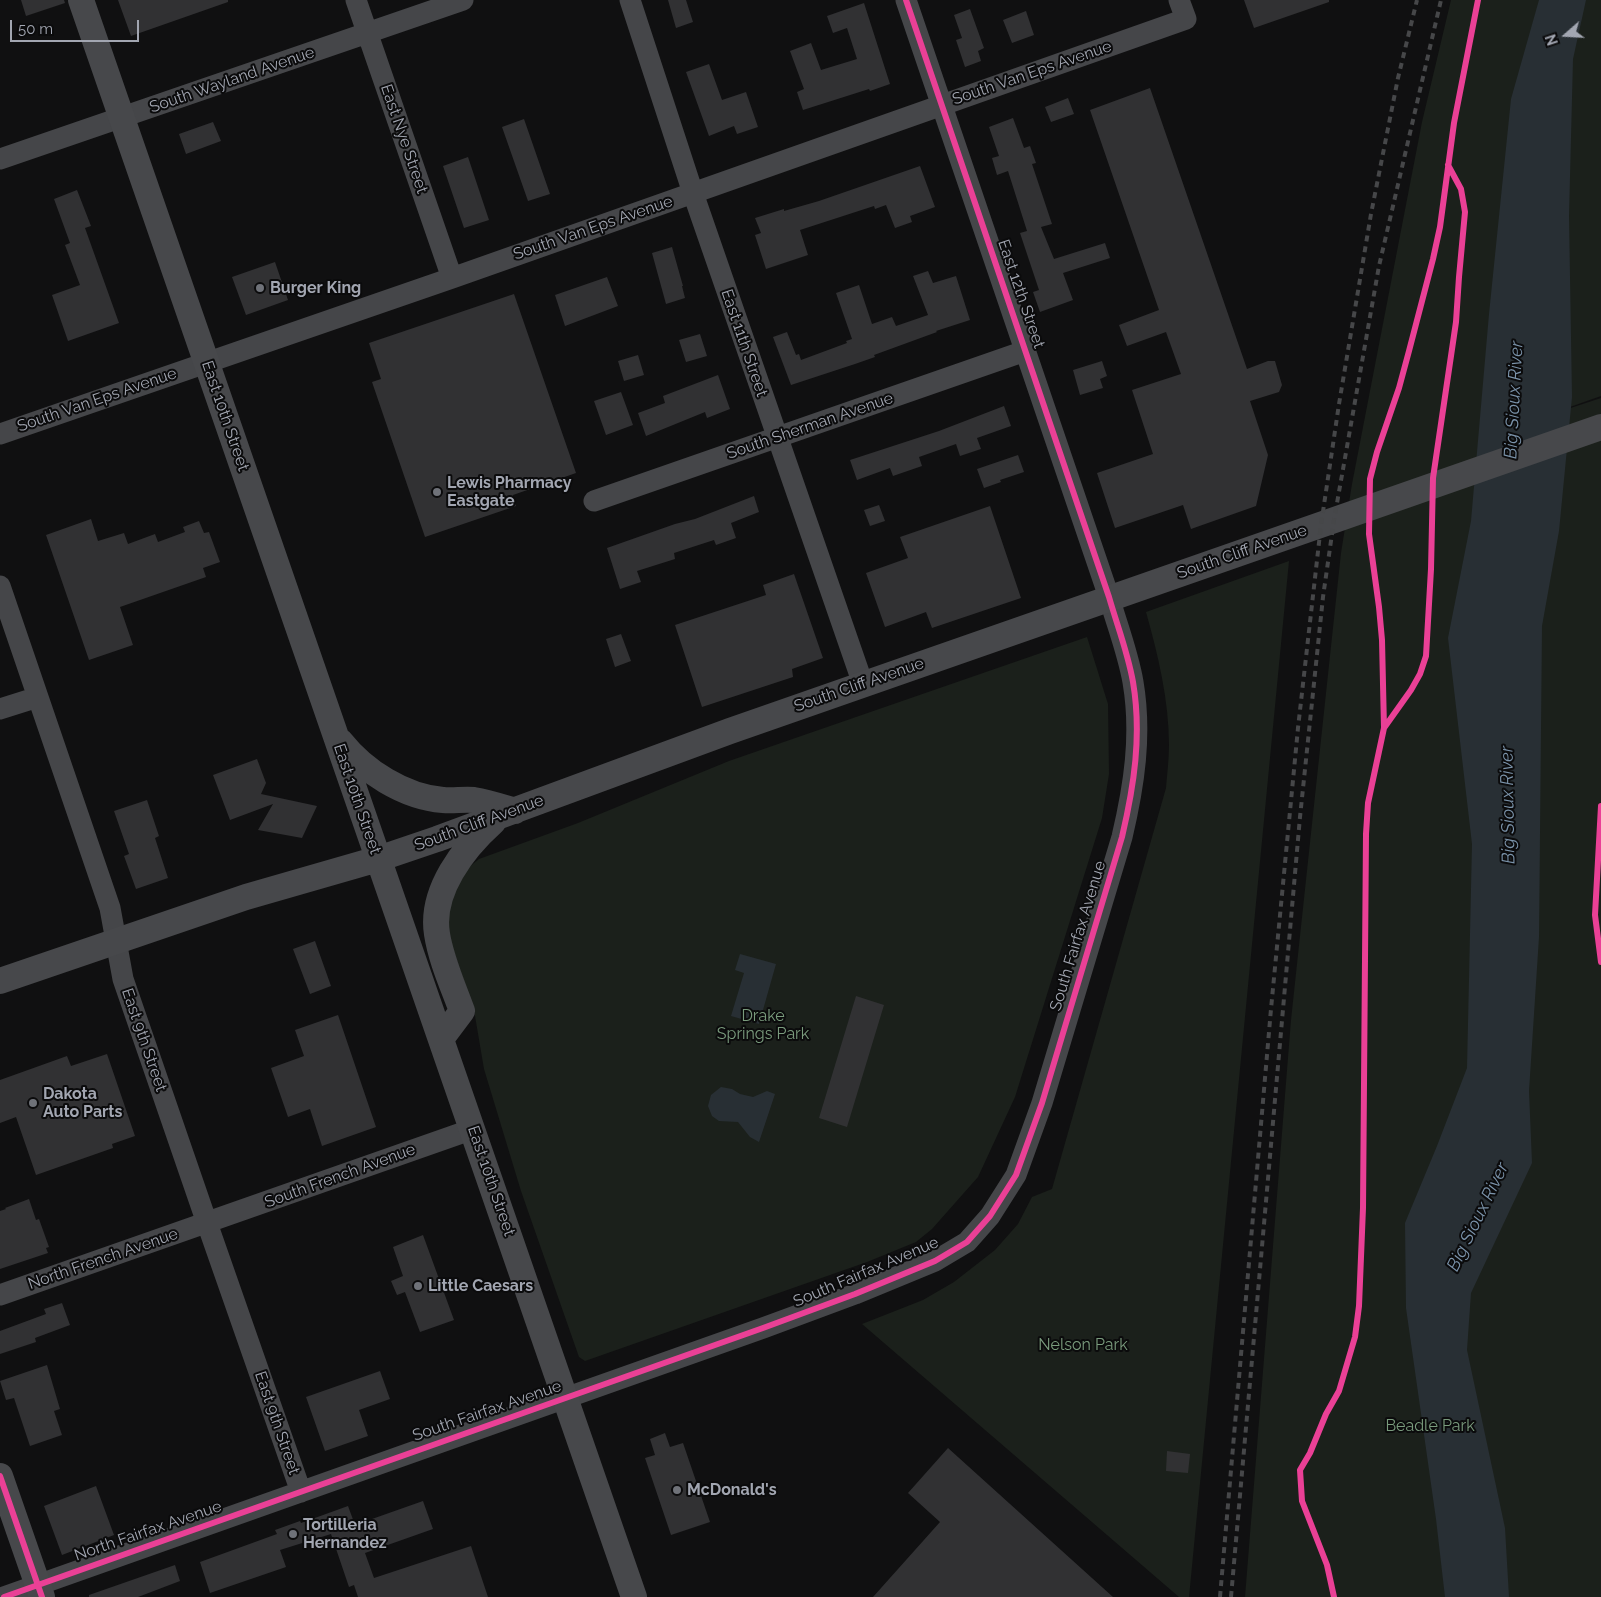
<!DOCTYPE html>
<html>
<head>
<meta charset="utf-8">
<style>
  body { margin:0 }
  #map { position:relative; width:1601px; height:1597px; overflow:hidden; background:#101011; font-family:Raleway,sans-serif }
  canvas { display:block }
  .north { position:absolute; left:1541px; top:10px; width:50px; height:50px; -webkit-text-stroke:4px #0b0b0c; paint-order:stroke; rotate:251deg; font-size:14px; font-weight:700; line-height:20px; text-align:center; color:#a2a6b1 }
  .north::after { content:''; display:block; margin:auto; width:18px; height:22px; background:#a2a6b1; clip-path:polygon(50% 0,100% 100%,50% 72%,0 100%) }
  .scale { position:absolute; left:10px; top:20px; width:129px; height:22px; box-sizing:border-box; border:2px solid #a2a6b1; border-top:0; padding-left:6px; font-size:15px; line-height:18px; white-space:nowrap; color:#a2a6b1; -webkit-text-stroke:4px #0b0b0c; paint-order:stroke }
</style>
</head>
<body>
<div id="map">
<canvas width="1601" height="1597"></canvas>
<div class="north">N</div>
<div class="scale">50 m</div>
</div>
<script>
const ctx = document.querySelector('canvas').getContext('2d');
ctx.lineJoin = 'round';
function fill(path, color) {
  ctx.fillStyle = color;
  ctx.fill(path, 'evenodd');
}
function trace(path, color, width, dash) {
  ctx.strokeStyle = color;
  ctx.lineWidth = width;
  ctx.lineCap = dash ? 'butt' : 'round';
  ctx.setLineDash(dash || []);
  ctx.stroke(path);
}
function write(font, color, halo, rows, align = 'center') {
  ctx.font = font + ' Raleway,sans-serif';
  ctx.lineWidth = 4;
  ctx.setLineDash([]);
  ctx.textBaseline = 'middle';
  ctx.strokeStyle = halo;
  ctx.fillStyle = color;
  for (const [text, x, y, turn = 0] of rows) {
    ctx.save();
    ctx.translate(x, y);
    ctx.rotate((+turn || 0) * Math.PI / 180);
    ctx.textAlign = isNaN(turn) ? turn : align;
    if (halo) ctx.strokeText(text, 0, 0);
    ctx.fillText(text, 0, 0);
    ctx.restore();
  }
}
fill(new Path2D(`
  M1451,0H1601V396L1519,425L1601,398V1597H1245L1291,1020L1341,553L1352,484L1422,122Z
  M1289,561L1189,1597H1179L862,1324L923,1300L954,1282L995,1250L1018,1224L1032,1197L1052,1189L1166,788C1167,774 1169,760 1169,745C1169,700 1158,655 1146,612Z
  M1087,637L1108,704L1109,774L1102,818L1015,1097L978,1177L932,1229L916,1242L867,1262L585,1361L579,1357L521,1191L484,1069L474,1010L449,938L448,906L463,872L479,859L578,823L729,761Z`), '#1b201b');
fill(new Path2D(`
  M1539,0H1586L1573,59L1569,216L1572,397L1559,531L1542,626L1539,937L1529,1091L1532,1163L1471,1293L1467,1350L1505,1528L1509,1597H1445L1436,1519L1406,1308L1405,1223L1437,1146L1467,1068L1472,844L1448,638L1471,521L1489,314L1511,99Z
  M740,954L776,964L759,1024L731,1016L744,973L735,970Z
  M721,1087L732,1089L740,1094L753,1097L767,1091L775,1094L759,1142L750,1137L738,1122L719,1121L712,1116L708,1106L711,1095Z`), '#282f34');
fill(new Path2D(`
  M21,0H64L65,3L26,16Z
  M118,0H228V2L131,36Z
  M668,0H686L693,22L676,28Z
  M1244,0H1329V2L1254,28Z
  M864,3L890,84L870,91L869,89L803,110L797,92L804,89L790,51L811,43L821,70L857,59L847,28L833,33L827,16Z
  M970,9L984,48L978,51L981,61L965,67L956,40L962,38L954,15Z
  M1026,11L1034,35L1012,43L1003,20Z
  M709,64L722,100L746,92L758,127L737,134L734,126L709,136L686,72Z
  M1150,88L1247,369L1268,361H1275L1282,385L1279,392L1250,401L1268,455L1256,506L1191,529L1183,505L1115,528L1097,473L1153,454L1132,390L1181,374L1166,332L1127,346L1119,325L1159,310L1090,110Z
  M1068,98L1074,114L1051,122L1045,107Z
  M1013,118L1024,148L1030,146L1036,163L1032,164L1052,224L1041,227L1054,259L1105,243L1110,258L1063,273L1073,300L1040,312L1033,292L1039,290L1020,233L1027,231L1008,171L997,175L992,158L999,156L989,127Z
  M524,119L550,194L528,201L502,127Z
  M213,122L221,141L186,154L179,134Z
  M468,157L489,220L464,228L443,166Z
  M920,166L935,207L910,216L912,222L895,228L886,205L875,209L874,206L800,230L808,255L766,269L755,235L761,233L755,218L784,209V211L819,201Z
  M77,190L91,226L85,228L119,323L68,341L52,295L80,285L65,245L70,243L54,199Z
  M672,247L683,286H682L685,298L666,304L652,253Z
  M275,262L288,300L246,315L232,277Z
  M928,271L933,283L956,276L970,320L936,331L937,332L874,355L875,357L855,364L791,385L773,337L787,332L796,355L799,354L801,360L847,343L846,341L852,339L836,293L859,285L872,324L892,317L896,326L928,315L913,276Z
  M607,277L618,306L565,326L555,295Z
  M514,294L576,473L513,495L516,506L425,537L372,382L381,379L369,343Z
  M700,334L707,356L686,362L679,340Z
  M638,355L644,375L624,381L618,361Z
  M1102,361L1107,376L1100,379L1103,388L1080,395L1073,370Z
  M718,375L730,409L707,418L705,412L646,436L638,413L665,403L663,396Z
  M621,392L633,425L606,435L594,401Z
  M1004,406L1011,426L977,438L981,449L960,456L956,444L919,457L922,466L893,476L890,468L857,480L850,460L939,431Z
  M1018,455L1024,472L1000,480L1001,482L984,488L977,469Z
  M754,496L759,512L731,523L736,538L716,545L714,540L674,553L675,559L637,571L641,582L620,589L607,548L675,524L695,519Z
  M879,505L885,521L870,526L864,510Z
  M990,506L1021,598L932,628L926,612L885,627L866,573L908,558L900,537Z
  M91,519L98,541L124,533L128,544L155,534L158,542L185,532L183,527L199,521L204,533L209,532L220,562L203,568L206,577L120,607L133,645L89,660L46,535Z
  M794,574L823,658L792,669L793,677L702,707L675,625L766,595L763,585Z
  M621,634L631,661L615,667L606,639Z
  M257,759L266,783L261,794L317,806L302,838L258,830L273,804L230,820L213,775Z
  M147,800L159,836L155,838L168,878L136,889L124,856L129,854L114,811Z
  M315,941L331,986L310,994L293,949Z
  M856,996L884,1005L847,1127L819,1118Z
  M338,1015L376,1127L322,1146L310,1109L288,1117L271,1068L304,1056L295,1030Z
  M107,1054L135,1136L112,1144L113,1148L36,1175L16,1117L0,1123V1080L67,1056L71,1066Z
  M29,1199L36,1220L39,1219L49,1247L46,1248L48,1253L0,1269V1211L6,1209L5,1208Z
  M423,1235L454,1320L420,1332L405,1292L397,1295L391,1281L403,1276L393,1247Z
  M62,1303L70,1325L35,1338L36,1342L0,1354V1331L46,1314L44,1309Z
  M47,1365L60,1409L54,1411L62,1435L30,1446L14,1398L6,1400L0,1381Z
  M380,1371L390,1399L359,1410L368,1436L325,1451L306,1397Z
  M665,1433L670,1447L683,1443L710,1522L671,1535L645,1458L655,1455L650,1439Z
  M948,1448L1113,1597H873L940,1522L908,1493Z
  M1167,1451L1190,1454L1188,1473L1166,1471Z
  M96,1486L114,1535L62,1555L44,1506Z
  M423,1501L433,1529L365,1553L374,1578L471,1546L488,1597H358L354,1585L349,1587L331,1534L280,1550L286,1567L210,1593L200,1562L277,1534L275,1530L300,1521L301,1523L348,1506L355,1525Z
  M175,1565L180,1581L138,1597H89V1595Z`), '#313133');
trace(new Path2D(`
  M356,0L452,278
  M630,0L693,193L863,684
  M0,159L463,0
  M0,434L452,278L1186,19L1179,0
  M594,501L1025,351
  M0,586L110,908L123,979L207,1223L301,1492
  M0,709L38,697
  M0,1295L473,1129
  M4,1597L763,1328L855,1294L935,1261L967,1242L990,1216L1016,1175L1042,1103L1122,837C1134,786 1142,735 1133,682C1128,653 1117,625 1109,597L906,0`), '#454649', 21);
trace(new Path2D(`
  M81,0L634,1597
  M341,742C364,771 404,797 443,800C453,801 464,799 474,800C488,802 502,807 515,811
  M0,981L246,897L378,859L437,839L730,731L1601,427
  M441,1039L462,1011C453,986 441,960 437,934C430,891 464,848 493,822
  M0,1476L42,1597`), '#47484b', 26);
trace(new Path2D(`
  M1220,1597L1271,1009L1298,728L1321,525L1339,404L1371,214L1398,78L1417,0
  M1231,1597L1300,817L1323,597L1334,520L1379,266L1441,0`), '#464749', 4, [6, 5]);
trace(new Path2D(`
  M1384,728L1411,690L1420,674L1426,656L1431,569L1433,478L1456,322L1459,277L1465,212L1461,189L1448,165
  M1601,806L1595,915L1601,962
  M0,1476L42,1597
  M4,1597L763,1328L855,1294L935,1261L967,1242L990,1216L1016,1175L1042,1103L1122,837C1134,786 1142,735 1133,682C1128,653 1117,625 1109,597L906,0
  M1334,1597L1327,1565L1302,1501L1300,1470L1310,1453L1326,1414L1339,1391L1355,1337L1359,1306L1363,1208L1366,834L1368,803L1384,728L1382,640L1379,607L1369,534L1370,479L1377,452L1399,388L1409,351L1433,259L1440,227L1454,123L1478,0`), '#ea4096', 6);
for (const [x, y, r, color] of [
  [260,288,5,"#6f7279"],
  [437,492,5,"#6f7279"],
  [33,1103,5,"#6f7279"],
  [418,1286,5,"#6f7279"],
  [677,1490,5,"#6f7279"],
  [293,1534,5,"#6f7279"]
]) {
  const dot = new Path2D();
  dot.arc(x, y, r, 0, 2 * Math.PI);
  ctx.fillStyle = color;
  ctx.fill(dot);
  trace(dot, '#0b0b0c', 2);
}
write('16px', '#a2a6b1', '#0b0b0c', [
  ["South Van Eps Avenue",1032,73,-19],
  ["South Wayland Avenue",232,80,-19],
  ["East Nye Street",404,139,71],
  ["South Van Eps Avenue",593,228,-19],
  ["East 12th Street",1021,294,71],
  ["East 11th Street",744,343,71],
  ["South Van Eps Avenue",97,400,-19],
  ["East 10th Street",225,416,71],
  ["South Sherman Avenue",810,426,-19],
  ["South Cliff Avenue",1242,552,-19],
  ["South Cliff Avenue",859,685,-19],
  ["East 10th Street",357,799,71],
  ["South Cliff Avenue",479,823,-20],
  ["South Fairfax Avenue",1078,936,-73],
  ["East 9th Street",144,1040,71],
  ["South French Avenue",340,1176,-20],
  ["East 10th Street",491,1181,71],
  ["North French Avenue",103,1259,-19],
  ["South Fairfax Avenue",866,1272,-23],
  ["South Fairfax Avenue",487,1411,-19],
  ["East 9th Street",277,1423,71],
  ["North Fairfax Avenue",148,1531,-19]
]);
write('bold 16px', '#a2a6b1', '#0b0b0c', [
  ["Burger King",270,288],
  ["Lewis Pharmacy",447,483],
  ["Eastgate",447,501],
  ["Dakota",43,1094],
  ["Auto Parts",43,1112],
  ["Little Caesars",428,1286],
  ["McDonald's",687,1490],
  ["Tortilleria",303,1525],
  ["Hernandez",303,1543]
], 'left');
write('16px', '#7a9b7d', '#0b0b0c', [
  ["Drake",763,1016],
  ["Springs Park",763,1034],
  ["Nelson Park",1083,1345],
  ["Beadle Park",1430,1426]
]);
write('italic 18px', '#7b93aa', '#0b0b0c', [
  ["Big Sioux River",1514,400,-87],
  ["Big Sioux River",1508,805,-91],
  ["Big Sioux River",1478,1217,-64]
]);
</script>
</body>
</html>
